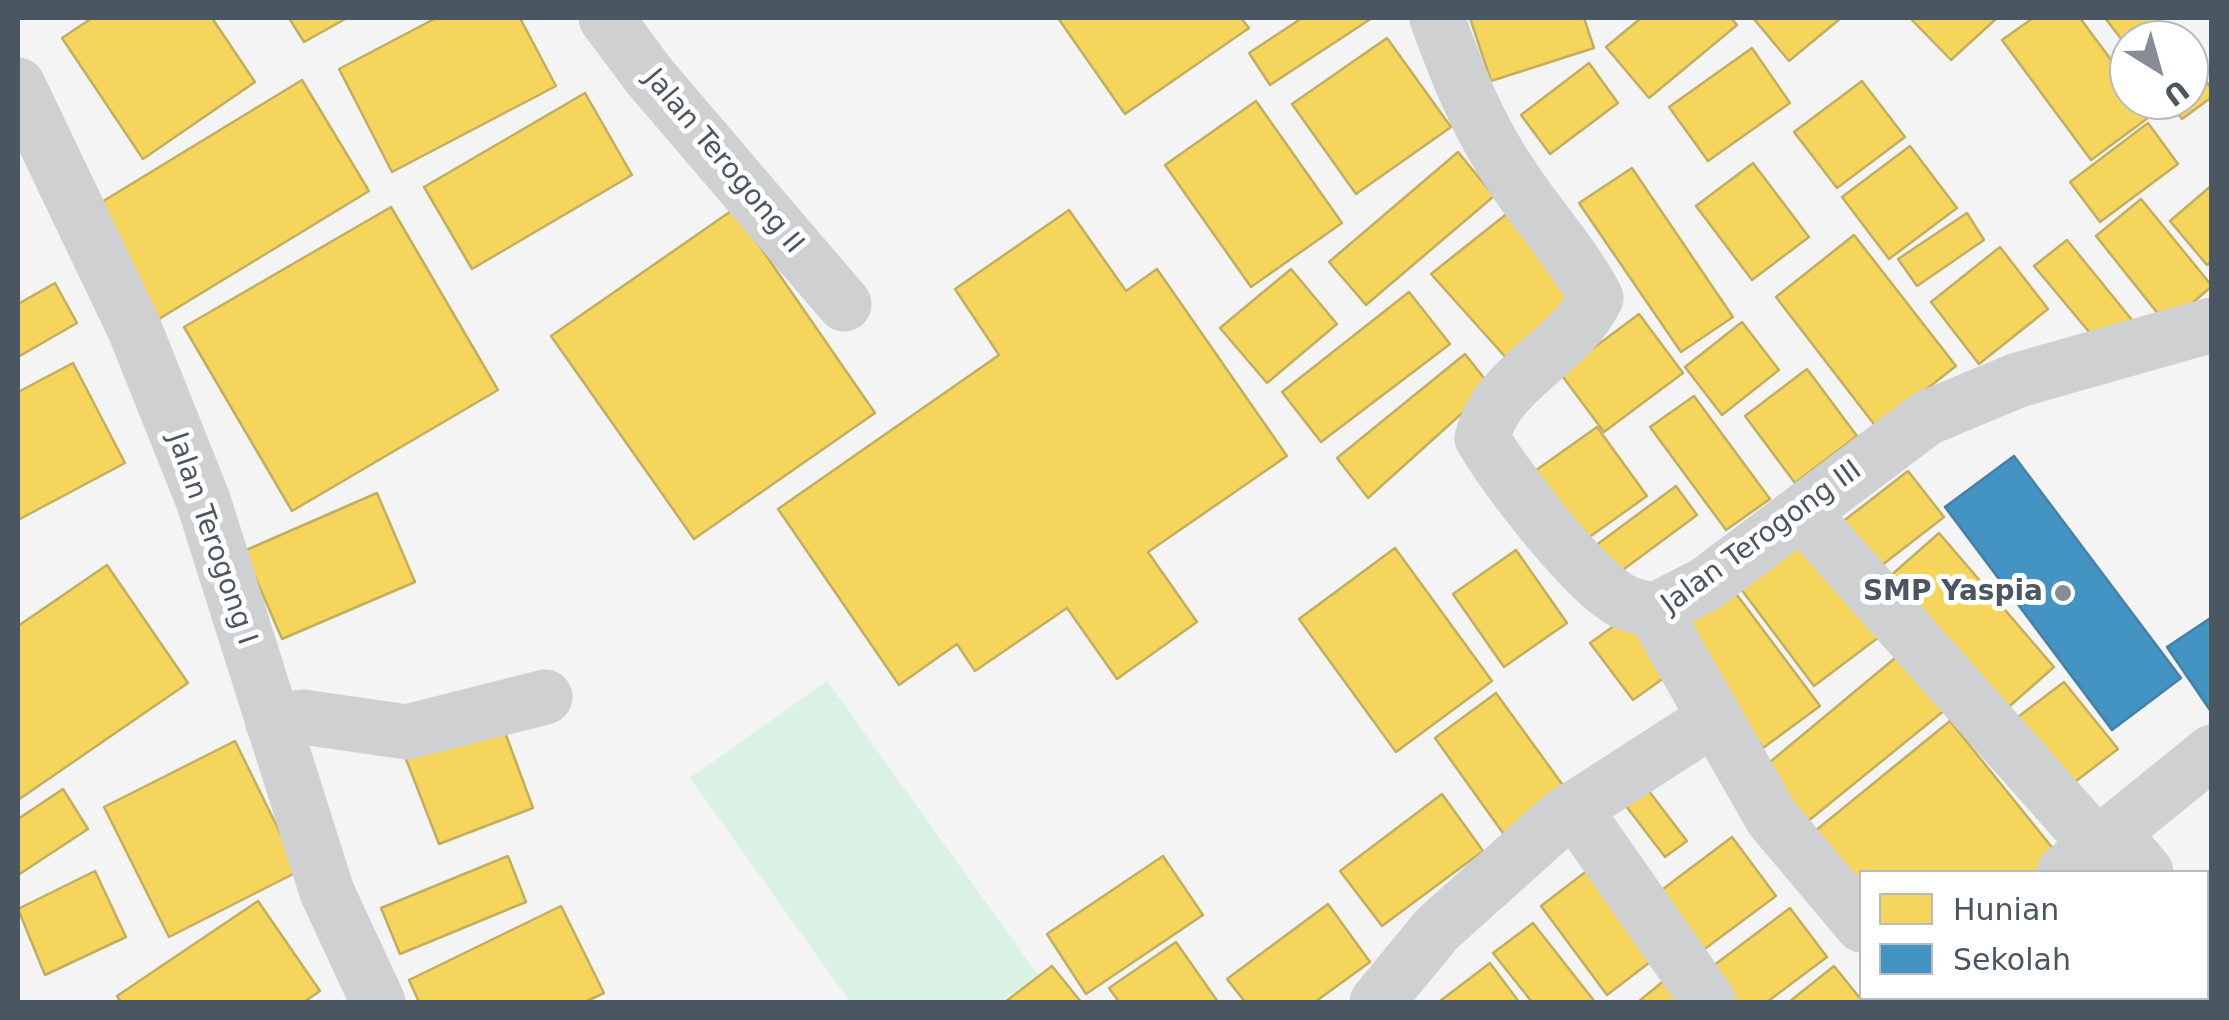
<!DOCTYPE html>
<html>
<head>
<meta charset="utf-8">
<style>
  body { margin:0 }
  #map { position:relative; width:2229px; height:1020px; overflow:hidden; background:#f4f4f4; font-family:"DejaVu Sans",sans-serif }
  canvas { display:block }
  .frame { position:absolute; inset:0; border:20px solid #4a5661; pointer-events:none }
  .legend { position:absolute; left:1859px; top:870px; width:350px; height:130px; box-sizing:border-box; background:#fff; border:2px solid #b7bbc0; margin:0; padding:12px 18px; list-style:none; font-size:30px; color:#4a5661 }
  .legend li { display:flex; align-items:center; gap:20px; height:50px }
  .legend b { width:50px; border:2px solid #b7bbc0 }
  .north { position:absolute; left:2109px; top:20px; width:100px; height:100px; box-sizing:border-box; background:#fff; border:2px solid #b7bbc0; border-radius:50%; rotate:143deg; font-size:28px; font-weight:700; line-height:40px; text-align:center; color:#4a5661 }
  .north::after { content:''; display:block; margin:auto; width:35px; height:45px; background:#868d94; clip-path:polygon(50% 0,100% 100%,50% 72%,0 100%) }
</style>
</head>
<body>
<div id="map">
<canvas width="2229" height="1020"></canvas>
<div class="frame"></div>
<ul class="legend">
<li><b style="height:28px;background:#f6d55c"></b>Hunian</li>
<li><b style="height:28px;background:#4393c3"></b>Sekolah</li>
</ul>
<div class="north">U</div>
</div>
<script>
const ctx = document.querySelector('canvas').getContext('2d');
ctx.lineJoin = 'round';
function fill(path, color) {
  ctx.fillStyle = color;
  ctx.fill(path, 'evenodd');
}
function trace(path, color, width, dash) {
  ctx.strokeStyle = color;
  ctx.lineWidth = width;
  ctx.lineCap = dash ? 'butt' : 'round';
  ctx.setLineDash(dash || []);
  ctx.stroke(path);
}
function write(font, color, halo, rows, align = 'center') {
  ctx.font = font + ' "DejaVu Sans",sans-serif';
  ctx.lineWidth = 10;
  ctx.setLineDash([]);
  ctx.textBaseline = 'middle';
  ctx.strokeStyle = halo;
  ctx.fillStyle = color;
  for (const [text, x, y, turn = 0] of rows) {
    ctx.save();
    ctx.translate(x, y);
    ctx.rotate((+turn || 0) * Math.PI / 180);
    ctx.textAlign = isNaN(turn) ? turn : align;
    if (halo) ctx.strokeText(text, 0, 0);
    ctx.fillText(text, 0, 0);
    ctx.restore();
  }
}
fill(new Path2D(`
  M827,681L1038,975L1000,1002H850L690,778Z`), '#d9f2e3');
const homes = new Path2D(`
  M92,18H212L255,82L143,159L62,38Z
  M289,18H347L304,42Z
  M436,18H520L556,86L392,172L339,69Z
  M1058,18H1241L1249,28L1125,114Z
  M1302,18H1372L1270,85L1249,53Z
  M1470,18H1584L1594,48L1491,81Z
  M1641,18H1731L1737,25L1649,98L1606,47Z
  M1753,18H1841L1789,61Z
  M1910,18H1997L1951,60Z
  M2033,18H2080L2129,84V100H2141L2152,115L2091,160L2002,40Z
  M2105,18H2157L2174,40H2129V49Z
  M1387,38L1451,127L1356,194L1292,104Z
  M1752,48L1790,103L1708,161L1669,107Z
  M2189,59L2212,89V97L2182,119L2167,100H2189Z
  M1589,63L1618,103L1550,154L1521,115Z
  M302,80L369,191L154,322L87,211Z
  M1862,81L1905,137L1837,188L1794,132Z
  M585,93L632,175L472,269L424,187Z
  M1256,101L1342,223L1251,287L1165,165Z
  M2148,123L2178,164L2100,222L2070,182Z
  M1910,146L1957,208L1889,259L1842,197Z
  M1458,152L1494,196L1366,305L1329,262Z
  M1753,163L1809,237L1752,280L1696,206Z
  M1632,168L1733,317L1681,352L1579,203Z
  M2212,185V261L2207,265L2170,221Z
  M2141,199L2212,286L2167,325L2096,236Z
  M391,207L498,390L292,511L184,327Z
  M734,209L875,413L694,539L551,336Z
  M1069,210L1126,291L1157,269L1287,456L1148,552L1197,622L1117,679L1067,608L975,671L957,644L899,685L778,509L999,355L955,289Z
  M1509,212L1575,300L1509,361L1431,274Z
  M1967,213L1984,240L1917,286L1898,259Z
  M1854,235L1956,366L1877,428L1776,297Z
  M2067,240L2132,320L2100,345L2034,266Z
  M2000,247L2048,309L1979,364L1931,302Z
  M1291,269L1337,324L1267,383L1220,328Z
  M55,283L77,323L18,357V304Z
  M1409,292L1450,344L1321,442L1282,392Z
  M1639,314L1683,373L1604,432L1560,373Z
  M1742,322L1779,370L1722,415L1685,367Z
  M1465,354L1491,387L1368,498L1337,458Z
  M73,363L125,463L18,520V392Z
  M1807,369L1857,436L1795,483L1745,416Z
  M1694,396L1770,499L1726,530L1650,427Z
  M1597,427L1647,496L1574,548L1525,478Z
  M1908,471L1944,517L1868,576L1832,530Z
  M1676,486L1697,515L1616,575L1595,546Z
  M377,493L415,582L282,639L244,551Z
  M1808,526L1887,631L1814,686L1735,581Z
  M1939,533L2054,667L2003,712L1888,578Z
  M1395,548L1492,681L1396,752L1299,619Z
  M1516,550L1567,623L1504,667L1453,594Z
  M107,565L188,683L18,800V626Z
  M1731,587L1820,706L1763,748L1674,628Z
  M1632,613L1675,670L1633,700L1590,643Z
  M1906,649L1951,705L1802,826L1758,772Z
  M2064,682L2118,749L2059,794L2006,726Z
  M1496,693L1570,795L1508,840L1435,738Z
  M499,716L533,808L439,844L404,754Z
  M1950,721L2059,856L2039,872H1862V889L1815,831Z
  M235,741L299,871L169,937L104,807Z
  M63,789L88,829L18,875V819Z
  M1648,790L1687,841L1665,857L1626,806Z
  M1442,794L1483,851L1382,926L1340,871Z
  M1732,837L1776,896L1687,962L1643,904Z
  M508,856L526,902L400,954L381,908Z
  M1163,856L1203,915L1086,994L1047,934Z
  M1588,870L1654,959L1607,995L1541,906Z
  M95,871L126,937L45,975L18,909Z
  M258,901L320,991L304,1002H121L117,996Z
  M1328,904L1370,962L1315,1002H1245L1227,979Z
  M561,906L604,993L585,1002H419L409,980Z
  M1790,908L1827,957L1767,1002H1716L1697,978Z
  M1533,923L1595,1002H1532L1493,953Z
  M1176,942L1218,1002H1119L1109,988Z
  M1490,963L1519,1002H1441L1440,1001Z
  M1052,966L1081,1002H1005Z
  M1834,966L1863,1002H1789Z
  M1666,979L1686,1002H1638Z
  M2086,998H2155L2158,1002H2090Z`);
fill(homes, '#f6d55c');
trace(homes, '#c2af5e', 2.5);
const schools = new Path2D(`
  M2014,456L2181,678L2112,730L1945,507Z
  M2212,617V713L2167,647Z`);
fill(schools, '#4393c3');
trace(schools, '#4581a6', 2.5);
trace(new Path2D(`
  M606,18L650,77L844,304
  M1437,18C1457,73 1479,129 1513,178C1539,218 1574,255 1596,298C1569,354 1498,376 1482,438C1505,477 1585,583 1624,602C1633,606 1644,608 1654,611
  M18,85L135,330L203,500L327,892L378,1002
  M1802,513L2096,844
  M1654,611L1706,584L1927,418L2018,380L2212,325
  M1654,611L1772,818L1862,925
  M272,721L303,717L407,732L545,697
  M1563,816L1715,718
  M2112,832L2146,872
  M2064,872L2212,752
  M2206,944L2212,950
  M1377,1002L1437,929L1563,816L1584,823L1709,1002
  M1911,1002L1917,998`), '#ced0d2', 55);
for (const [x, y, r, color] of [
  [2063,593,10,"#868d94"]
]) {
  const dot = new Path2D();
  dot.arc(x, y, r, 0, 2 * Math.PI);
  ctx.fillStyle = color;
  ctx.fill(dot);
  trace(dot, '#fff', 4);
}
write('28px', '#4a5661', '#fff', [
  ["Jalan Terogong II",723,162,50],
  ["Jalan Terogong III",1762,538,-36],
  ["Jalan Terogong I",211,539,71]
]);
write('bold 28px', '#4a5661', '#fff', [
  ["SMP Yaspia",2043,593]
], 'right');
</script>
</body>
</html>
